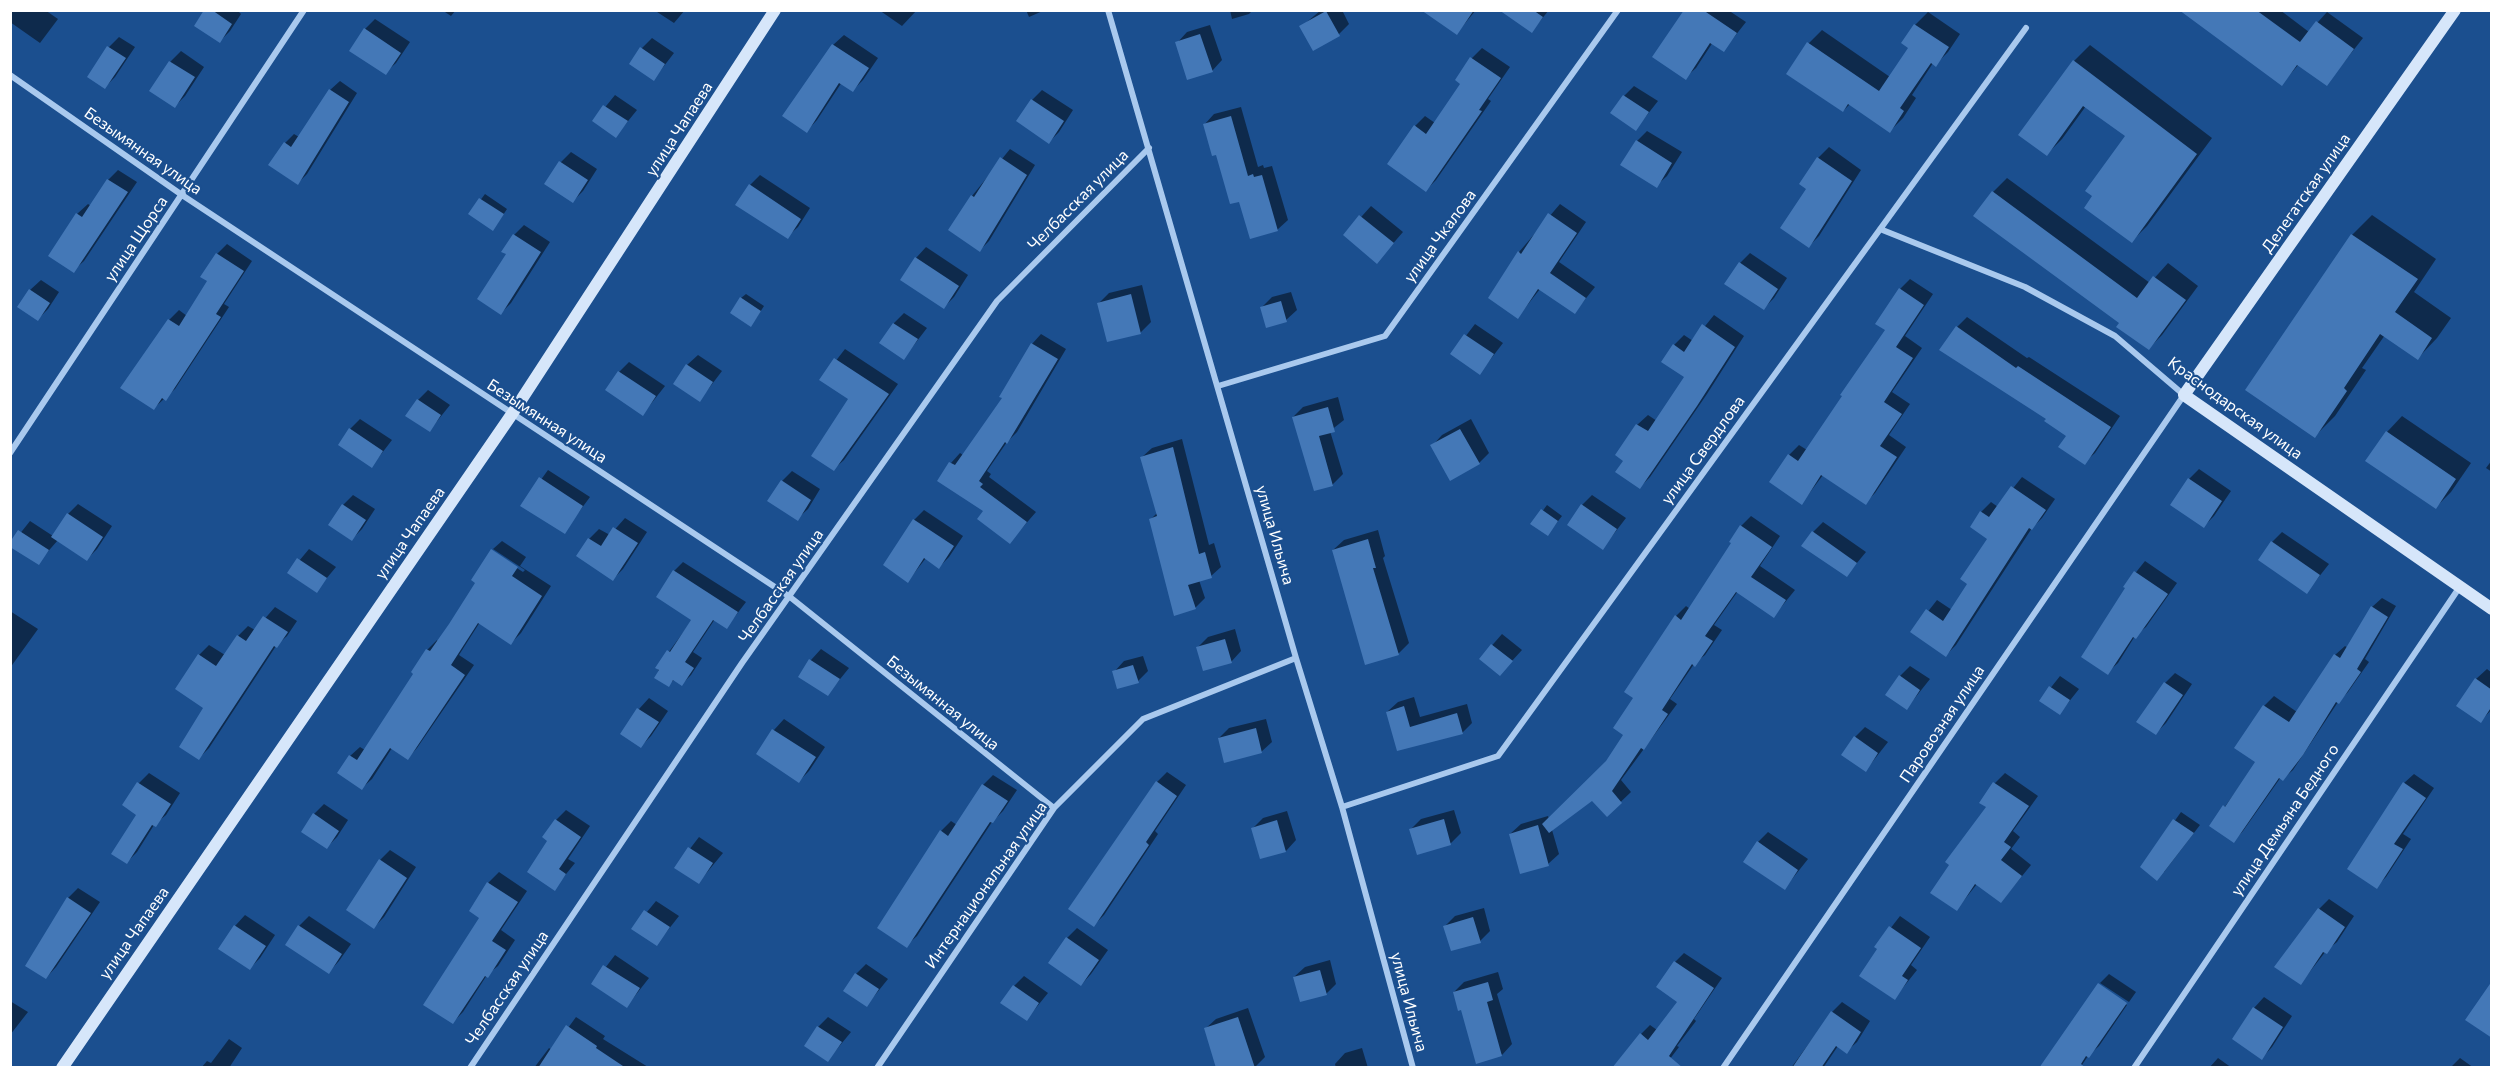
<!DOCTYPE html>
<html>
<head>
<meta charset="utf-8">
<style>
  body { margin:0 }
  #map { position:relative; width:2502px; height:1078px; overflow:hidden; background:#1b4f8f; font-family:Commissioner,sans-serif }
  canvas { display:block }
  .frame { position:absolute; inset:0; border:12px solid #fff; pointer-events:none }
</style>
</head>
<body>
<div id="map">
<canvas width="2502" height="1078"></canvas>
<div class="frame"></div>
</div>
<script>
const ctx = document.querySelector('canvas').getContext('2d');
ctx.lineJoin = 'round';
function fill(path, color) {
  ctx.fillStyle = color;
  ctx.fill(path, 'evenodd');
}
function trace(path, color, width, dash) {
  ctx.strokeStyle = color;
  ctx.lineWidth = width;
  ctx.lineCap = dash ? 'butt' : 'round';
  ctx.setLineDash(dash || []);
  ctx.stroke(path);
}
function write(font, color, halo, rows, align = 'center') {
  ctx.font = font + ' Commissioner,sans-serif';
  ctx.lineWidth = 4.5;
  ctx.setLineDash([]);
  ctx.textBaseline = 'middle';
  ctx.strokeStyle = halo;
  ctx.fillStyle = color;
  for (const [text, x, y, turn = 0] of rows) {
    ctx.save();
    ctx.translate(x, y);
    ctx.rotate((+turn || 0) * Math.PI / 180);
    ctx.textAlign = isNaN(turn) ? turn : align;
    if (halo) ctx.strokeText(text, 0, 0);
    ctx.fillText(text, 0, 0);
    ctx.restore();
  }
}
fill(new Path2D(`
  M10,10H45L58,19L40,43L10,22Z
  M206,10H237L241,14L230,31L220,41Z
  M442,10H456L451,16Z
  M654,10H685L674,23Z
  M879,10H917L902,26Z
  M1026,10H1045L1029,17Z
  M1230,10H1253L1249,14L1232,19Z
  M1321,10H1342L1349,24L1339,34L1314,49L1301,27Z
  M1431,10H1476L1457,33Z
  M1517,10H1549L1532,31Z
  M1686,10H1728L1746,22L1724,50L1713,42L1696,68L1685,78Z
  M2200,10H2280L2309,32L2327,12L2363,38L2327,84L2299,64L2282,84Z
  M1928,12L1960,34L1948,52L1935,65L1933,63L1912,95L1916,98L1903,118L1890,131L1850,104L1843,111L1788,74L1809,43L1822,30L1890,77L1910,47L1915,25Z
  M375,19L410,42L396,63L385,73L365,29Z
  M1210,25L1222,60L1212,71L1177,43L1187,32Z
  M844,35L878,58L863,80L853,90L842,82L817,120L807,131L833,45Z
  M119,37L135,47L115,77L105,87L89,76L109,47Z
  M652,38L674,53L654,79L642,48Z
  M2090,45L2212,138L2147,226L2132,241L2127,136L2086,106L2062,139L2047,154L2020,135L2074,61Z
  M1482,48L1510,67L1488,99L1491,101L1436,180L1426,190L1415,126L1425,116L1435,123L1462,83L1472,58Z
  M181,51L204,67L185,96L175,106L151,90L171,61Z
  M340,81L357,93L307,174L298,183L285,143L294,134L299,137L330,90Z
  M1634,86L1658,101L1636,129L1624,96Z
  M1042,90L1073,110L1059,132L1049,142L1032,100Z
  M615,95L637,110L616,136L594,121Z
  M1241,107L1258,167L1263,165L1264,168L1272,166L1288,220L1277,230L1240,200L1204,125L1214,114Z
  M1647,131L1682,152L1667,176L1656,186L1637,141Z
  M1829,147L1861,170L1819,236L1809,246L1808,189L1801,184L1818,158Z
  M1010,149L1035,165L989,241L980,250L972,196Z
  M571,152L597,169L583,191L573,201L546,184L561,162Z
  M118,170L137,182L84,261L73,271L77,214L88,204L91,206L108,180Z
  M760,175L810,208L798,227L787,237L750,185Z
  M2007,178L2150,283L2168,263L2198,286L2162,335L2149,348L1993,192Z
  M485,194L507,209L497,224L470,214Z
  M1560,204L1586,222L1559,262L1595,287L1575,312L1540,289L1518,317L1519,252Z
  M1371,206L1403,232L1377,262L1345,235Z
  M2372,215L2436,259L2414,292L2451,318L2437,338L2418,358L2385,335L2362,368L2366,370L2335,416L2315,436L2247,390L2352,235Z
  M524,225L550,242L511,303L501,313L508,254L514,235Z
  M227,244L252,261L224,304L229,307L175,389L154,408L122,387L169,320L179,310L187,316L209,281L217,254Z
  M926,247L968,275L954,297L944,307L902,279L916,258Z
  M1750,253L1787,278L1774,298L1764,308L1740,263Z
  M1910,279L1933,294L1905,336L1922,348L1892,392L1910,404L1889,435L1906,447L1875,493L1865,503L1823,475L1802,503L1771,482L1789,455L1799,445L1807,450L1887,330L1877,323L1900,289Z
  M41,280L59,292L48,309L38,319L19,307L30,290Z
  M1142,285L1151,322L1140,333L1099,303L1109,293Z
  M1291,292L1297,310L1286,320L1261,308L1272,297Z
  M746,294L764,306L755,320L741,298Z
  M904,313L927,328L904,358L881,343L894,323Z
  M1714,315L1744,336L1707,394L1650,477L1640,487L1625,460L1637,425L1648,415L1657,421L1686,377L1674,345L1684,335L1693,341Z
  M1967,317L2027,358L2029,357L2120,416L2095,453L2084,463L2068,435L2048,418L1957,327Z
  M1475,324L1503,343L1480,373L1452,354Z
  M1041,334L1066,349L1017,432L1007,442L987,471L991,474L989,477L1036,512L1010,542L986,511L939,480L951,463L960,453L963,455L1004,398L1032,344Z
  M845,349L898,384L844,460L834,469L850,399L821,380Z
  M698,355L722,371L700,400L675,384L687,365Z
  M629,362L665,386L643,414L619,372Z
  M428,390L450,405L430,430L418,400Z
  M1338,397L1344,420L1330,431L1343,474L1332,485L1293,417L1303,407Z
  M2402,416L2471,463L2451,492L2436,507L2387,432Z
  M360,419L392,440L372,466L350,429Z
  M1471,419L1489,453L1479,463L1432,446L1442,435Z
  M1182,439L1209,545L1214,543L1221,567L1211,576L1199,580L1205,598L1195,608L1151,519L1158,512L1142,457L1152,448Z
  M2492,460V472L2486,468Z
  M2199,469L2231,491L2214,516L2204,526L2189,479Z
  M548,470L590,497L564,532L522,506Z
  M792,471L820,489L808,509L797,519L782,481Z
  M2022,477L2055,499L2042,518L2032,528L1956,645L1946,655L1912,632L1937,600L1952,610L1970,584L1989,538L1981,512L1991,502L1998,507Z
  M353,495L375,509L362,529L352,539L343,505Z
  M1592,495L1626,518L1603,548L1582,505Z
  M78,504L112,526L97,549L87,559L58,540L38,563L11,545L30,521L53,536L68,514Z
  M1547,505L1562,516L1548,534L1533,524Z
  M924,510L963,536L949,557L939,567L926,558L908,581L914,520Z
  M1751,516L1780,536L1760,566L1795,590L1774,616L1738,591L1714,625L1722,630L1705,655L1694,664L1670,699L1677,704L1621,780L1631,792L1607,815L1592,799L1552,830L1559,854L1548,864L1510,834L1521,824L1548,816L1549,819L1607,761L1625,735L1635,698L1676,616L1686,606L1690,609L1733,543L1741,526Z
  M625,518L647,532L623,569L613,579L589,539L599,529L610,535Z
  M1823,522L1866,552L1847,575L1813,532Z
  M1378,530L1385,556L1383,558L1409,643L1399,653L1366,663L1333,550L1344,540Z
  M2282,532L2329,564L2307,592L2272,542Z
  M502,541L526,557L520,566L551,586L521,633L511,643L480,622L459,655L474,665L417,748L408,758L392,748L372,779L362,788L350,756L360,747L365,750L415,674L427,650L437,640L438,642L477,583L492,552L523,572L525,570L493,549Z
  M309,549L336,567L316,591L289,573Z
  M2145,561L2177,583L2146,627L2135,636L2118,663L2107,673L2127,588L2125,586Z
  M683,562L746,602L727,627L715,619L693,652L702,658L691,675L682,684L675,679L668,685L657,668L693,619L674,571Z
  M2382,598L2396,606L2365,659L2369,662L2348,692L2338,702L2293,770L2283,779L2281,777L2243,831L2234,841L2211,826L2257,762L2236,747L2264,706L2274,696L2297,712L2335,655L2345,646L2348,648L2372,607Z
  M275,607L297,621L287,636L276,646L209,748L199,758L206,708L199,655L209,645L225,655L238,636L248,626L255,630Z
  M10,611L38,629L10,668Z
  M1235,629L1241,651L1231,662L1198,647L1208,637Z
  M1502,634L1522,650L1500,674L1481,658Z
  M821,649L849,668L828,694L800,676L811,660Z
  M1143,656L1148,671L1138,681L1114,672L1124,661Z
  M1910,666L1930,679L1907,708L1900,676Z
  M2487,669L2492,673V709L2481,721L2476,679Z
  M2175,673L2192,684L2166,723L2156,733L2165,683Z
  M2060,676L2079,689L2060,713L2041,700Z
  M1414,697L1420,717L1467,704L1472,723L1462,733L1398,749L1387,712L1398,702Z
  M649,698L668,711L651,736L641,746L622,733L639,709Z
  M784,719L825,747L809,771L799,781L758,753L774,730Z
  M1266,719L1272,742L1261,752L1219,738L1229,728Z
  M1865,727L1888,742L1866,770L1855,737Z
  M1167,772L1186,785L1155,831L1158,834L1104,915L1094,925L1157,782Z
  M149,773L180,793L166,815L154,825L137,852L127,862L138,814L124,805L139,783Z
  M2005,773L2038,796L2013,831L2020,837L2011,849L2031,865L2001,902L1977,884L1957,909L1995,783Z
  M2414,774L2434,788L2403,834L2411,839L2386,877L2376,887L2404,783Z
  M993,775L1017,790L1003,811L992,822L917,936L906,946L941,831L951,821L957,825L983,785Z
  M324,804L348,820L337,837L327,847L314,814Z
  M566,810L590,826L568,859L575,863L554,889L556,820Z
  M1454,810L1461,833L1451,843L1418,853L1411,829L1421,819Z
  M1287,811L1296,840L1286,851L1253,828L1263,818Z
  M2181,812L2200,825L2164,872L2142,867Z
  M1768,832L1808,859L1785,888L1758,842Z
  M699,837L723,853L699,882L676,867Z
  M390,850L416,867L384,917L374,927L380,860Z
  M499,872L527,891L501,930L515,940L498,966L487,975L463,1012L452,1023L482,918L471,910L489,882Z
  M78,888L100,902L56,967L46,978L68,898Z
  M2329,899L2354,916L2337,942L2326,951L2301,983L2319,909Z
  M656,901L679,916L657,944L633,929Z
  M1484,908L1490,931L1480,941L1445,926L1455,916Z
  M245,915L275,935L260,958L250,968L235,926Z
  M309,916L351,944L339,961L329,972L299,926Z
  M1900,916L1930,937L1911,965L1917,970L1894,999L1879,949L1876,947Z
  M1077,928L1108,950L1091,974L1081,985L1067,938Z
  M1684,953L1722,978L1694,1019L1696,1021L1677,1046L1679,1047L1663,1068L1641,1034L1650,1025L1657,1030L1679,1001L1675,962Z
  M615,955L649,978L627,1006L593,984Z
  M1330,960L1336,984L1326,994L1294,977L1305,967Z
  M866,964L888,979L867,1005L856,974Z
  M1498,972L1503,989L1497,994L1512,1044L1502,1055L1462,1008L1454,992L1464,982Z
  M2109,974L2136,992L2129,1002L2100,983Z
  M1024,976L1048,993L1027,1019L1014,986Z
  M2099,986L2127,1005L2099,1046L2088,1056L2080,1068Z
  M2264,997L2292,1016L2272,1047L2262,1058L2234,1038L2254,1008Z
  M10,1001L28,1012L10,1035Z
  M1842,1002L1870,1021L1857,1042L1846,1052L1838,1046L1823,1068H1791L1832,1012Z
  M1248,1008L1265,1057L1254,1068L1205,1029L1216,1019Z
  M576,1017L605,1036L603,1039L648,1067L534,1068L549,1048L552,1050Z
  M828,1017L851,1032L828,1060L818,1027Z
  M229,1039L242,1048L229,1068H201L207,1061L211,1063Z
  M1362,1048L1368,1068H1336L1335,1064L1345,1053Z
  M2218,1058L2232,1068H2209Z
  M2460,1058L2474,1068H2450Z`), '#0007');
fill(new Path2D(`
  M204,10H212L232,24L220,43L194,26Z
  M1421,10H1474L1457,35Z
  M1499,10H1533L1543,17L1532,33Z
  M1684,10H1703L1737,33L1724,52L1710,43L1686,80L1652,57Z
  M2179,10H2256L2300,42L2316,21L2354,49L2327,86L2297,65L2282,86Z
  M1326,11L1340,36L1313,51L1299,26Z
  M1914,24L1949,47L1936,67L1931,63L1900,108L1904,111L1890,133L1848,104L1843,112L1786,74L1807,42L1879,91L1908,48L1901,43Z
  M364,28L401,53L386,75L349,51Z
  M1200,34L1213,72L1187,80L1175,42Z
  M832,44L869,68L853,92L839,83L807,133L782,116Z
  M107,46L126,58L105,89L87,77Z
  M640,47L665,64L654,81L629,64Z
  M1470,57L1501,78L1479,110L1482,111L1426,192L1387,164L1414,125L1426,134L1460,84L1455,80Z
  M2073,60L2197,154L2132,243L2084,208L2092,196L2085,191L2125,136L2083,106L2047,156L2018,135Z
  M169,61L195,77L175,108L149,91Z
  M329,89L349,102L298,185L268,165L284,142L291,147Z
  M1623,95L1649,112L1636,131L1610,113Z
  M1031,99L1064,121L1049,144L1016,121Z
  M603,105L628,121L616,138L592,121Z
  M1231,116L1248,176L1253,174L1254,177L1262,175L1278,231L1250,239L1239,202L1230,204L1216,155L1212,156L1203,124Z
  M1636,140L1672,163L1657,188L1620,165Z
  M1000,157L1027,175L980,252L948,230L971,195L974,197Z
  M1817,157L1852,181L1809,248L1780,228L1806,189L1799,184Z
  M559,161L588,180L573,203L544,184Z
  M107,179L128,192L74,273L48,256L76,213L82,217Z
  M749,184L801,219L788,239L735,205Z
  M1992,191L2137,298L2153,276L2186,300L2149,350L2116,327L2119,323L1973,216Z
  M479,198L504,214L493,231L468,214Z
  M1548,213L1577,233L1550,273L1586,298L1575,314L1538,289L1518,319L1488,298L1518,251L1521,254Z
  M1359,215L1394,243L1377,264L1343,235Z
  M513,234L541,252L501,315L477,299L506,254L501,252Z
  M2351,234L2418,279L2395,312L2432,338L2418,360L2380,334L2344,388L2347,391L2315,438L2245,390Z
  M216,253L244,271L216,314L221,317L166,401L162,398L154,410L120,388L168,319L179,326L207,281L200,277Z
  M915,257L959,286L944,309L900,280Z
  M1739,262L1778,289L1764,310L1724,284Z
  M1899,288L1924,305L1896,347L1913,358L1884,402L1902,414L1880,446L1897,457L1866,505L1821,475L1802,505L1769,482L1788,454L1798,461L1842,396L1840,395L1885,330L1875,324Z
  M29,289L50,303L38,321L17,307Z
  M1131,294L1141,334L1107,342L1097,303Z
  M740,297L761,311L751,327L730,313Z
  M1281,301L1287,322L1266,328L1260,307Z
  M893,323L918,339L904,360L879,343Z
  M1702,324L1735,347L1697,406L1640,489L1615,472L1623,461L1615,455L1636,424L1648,431L1684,377L1661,362L1673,344L1684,352Z
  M1956,326L2016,368L2018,366L2111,427L2085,465L2058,447L2066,436L2044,421L2046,419L1939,350Z
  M1464,334L1494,354L1480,375L1450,354Z
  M1031,343L1058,359L1007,444L1005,442L979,481L983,484L980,487L1027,522L1010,544L977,519L983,511L937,481L949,462L955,465L1002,398L999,397Z
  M834,358L889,394L834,471L811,456L848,399L819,380Z
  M686,364L713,382L700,402L673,384Z
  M618,371L656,396L643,416L605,390Z
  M417,399L441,415L430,432L405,416Z
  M1328,407L1335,432L1319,436L1333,486L1314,491L1292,417Z
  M349,428L383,451L372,468L338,445Z
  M1460,429L1480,464L1450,481L1430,445Z
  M2386,431L2456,479L2436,509L2365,461Z
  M1173,447L1199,554L1205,552L1212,578L1188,585L1196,609L1174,616L1149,519L1157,516L1140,457Z
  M539,477L583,506L565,534L520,506Z
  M2188,478L2222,501L2204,528L2170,505Z
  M781,480L811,500L798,521L767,501Z
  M2011,486L2046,510L2032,530L2029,528L1946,657L1910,632L1926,609L1943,621L1967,584L1960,579L1987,539L1970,527L1980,511L1989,517Z
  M342,504L366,520L352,541L328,525Z
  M1581,504L1617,529L1603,550L1567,525Z
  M1541,509L1558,521L1548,536L1530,524Z
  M67,513L103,537L87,561L51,537Z
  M913,519L954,546L939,569L924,558L908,583L883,565Z
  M1740,525L1772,547L1751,577L1786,600L1774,618L1736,592L1705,636L1713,641L1695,667L1692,664L1662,710L1668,714L1644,750L1641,748L1612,791L1622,803L1607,817L1592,801L1549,833L1542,824L1606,761L1623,735L1613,728L1633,698L1624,692L1675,615L1681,620L1731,543L1729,542Z
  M613,527L638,543L613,581L576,556L588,538L601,546Z
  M18,530L49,550L39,565L10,547V542Z
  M1812,531L1857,563L1847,577L1801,546Z
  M1368,539L1376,568H1373L1399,655L1365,665L1332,550Z
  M2271,541L2320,575L2307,594L2258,560Z
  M491,549L518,567L512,576L542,596L511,645L478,623L451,665L465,675L408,760L390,748L362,790L337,773L349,755L357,760L413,674L411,672L426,649L430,651L449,624L475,583L471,580Z
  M297,558L327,578L317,593L287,573Z
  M673,570L738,612L727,629L713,620L685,662L694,668L682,686L673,680L669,687L654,678L659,670L655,668L667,650L670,652L691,620L656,597Z
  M2134,571L2168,594L2136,639L2133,637L2108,675L2081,657L2125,588L2123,587Z
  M2371,606L2388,617L2357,669L2361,672L2339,704L2336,702L2303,755L2283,781L2279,778L2234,843L2209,826L2223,805L2225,807L2255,762L2234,748L2263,705L2289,722L2334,654L2340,658Z
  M263,616L288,632L277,648L274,646L199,760L179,747L203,708L175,689L198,654L216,666L237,635L246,641Z
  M1225,639L1232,663L1203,671L1196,647Z
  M1491,644L1513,661L1500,676L1479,659Z
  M809,659L840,679L828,696L798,677Z
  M1133,665L1139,683L1117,689L1112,671Z
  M1899,675L1920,690L1907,710L1885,695Z
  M2475,678L2492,690V706L2481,723L2456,706Z
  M2164,682L2183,695L2156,735L2136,722Z
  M2049,686L2070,700L2060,715L2039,701Z
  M1404,706L1410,727L1457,713L1463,734L1397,751L1386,712Z
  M637,708L659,722L641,748L620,734Z
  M1256,728L1262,753L1224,763L1218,738Z
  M772,729L816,757L799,783L756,754Z
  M1854,736L1878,753L1866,772L1841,755Z
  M1156,781L1177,796L1146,842L1149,845L1094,927L1068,909Z
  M137,782L171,804L156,827L152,825L127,864L111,854L136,815L122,805Z
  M1993,782L2029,806L2004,842L2011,847L2001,860L2022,876L2001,903L1975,884L1957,911L1930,893L1949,865L1945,862L1986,807L1979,803Z
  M2403,782L2426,798L2394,844L2403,849L2377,889L2347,869Z
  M982,784L1008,801L993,823L990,822L907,948L877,928L940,830L948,836Z
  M313,813L339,831L327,849L301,832Z
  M555,819L581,837L559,869L566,874L555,891L527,872L547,841L542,837Z
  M1444,819L1451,845L1417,855L1409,829Z
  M2173,819L2194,833L2157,881L2140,867Z
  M1277,820L1286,852L1260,859L1251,828Z
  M1538,825L1549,866L1520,874L1509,834Z
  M1757,841L1798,870L1785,890L1743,862Z
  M688,847L713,863L699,884L674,868Z
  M379,859L407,878L374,929L346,910Z
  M487,882L518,902L492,941L506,950L488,978L485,976L453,1024L423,1005L479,918L469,911Z
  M67,897L91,913L46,979L25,966Z
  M2318,908L2345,927L2327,954L2323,952L2301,985L2274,967Z
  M644,910L670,927L657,946L631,929Z
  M1473,917L1481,943L1451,951L1443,926Z
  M234,925L266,946L250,970L218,949Z
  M298,925L342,954L329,974L285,945Z
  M1889,926L1921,948L1902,976L1908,980L1895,1000L1859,976L1877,949L1874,947Z
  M1066,937L1099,960L1081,986L1048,963Z
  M1674,961L1714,988L1669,1056L1683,1068H1612L1640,1033L1648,1040L1677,1002L1656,987Z
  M603,965L640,988L627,1008L591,984Z
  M1320,970L1327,995L1300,1002L1293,977Z
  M855,973L879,989L867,1007L843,991Z
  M2492,981V1038L2465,1020Z
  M1488,982L1493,1000L1487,1002L1502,1056L1476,1064L1461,1010L1458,1011L1453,992Z
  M2098,983L2127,1003L2089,1058L2086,1056L2081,1064L2086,1068H2039Z
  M1013,985L1039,1003L1027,1021L1000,1003Z
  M2253,1007L2283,1027L2262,1060L2232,1039Z
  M1831,1011L1861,1032L1847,1054L1836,1046L1821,1068H1792Z
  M1238,1017L1255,1068H1216L1204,1028Z
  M566,1025L597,1046L596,1048L626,1068H538Z
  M817,1026L842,1042L828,1062L804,1046Z`), '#4478b7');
trace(new Path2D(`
  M1108,10L1296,658L1342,807L1413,1068
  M10,75L182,195L790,597L1054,808
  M1218,386L1385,336L1618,10
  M10,453L304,10
  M1342,807L1498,756L2026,28
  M470,1068L742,663L997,301L1149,148
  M877,1068L1054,808L1143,719L1296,658
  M1723,1068L2184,395L2115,336L2025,287L1880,229
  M2134,1068L2459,588`), '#a9c9ee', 6);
trace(new Path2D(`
  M2455,10L2184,395L2492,609
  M62,1068L512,414L775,10`), '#d6e6fa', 12);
write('16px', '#fff', '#1b4f8f', [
  ["улица Чапаева",679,129,-57],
  ["Безымянная улица",143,151,35],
  ["Делегатская улица",2306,193,-55],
  ["Челбасская улица",1078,200,-45],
  ["улица Чкалова",1440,236,-54],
  ["улица Щорса",136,239,-56],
  ["Краснодарская улица",2235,408,36],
  ["Безымянная улица",547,421,33],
  ["улица Свердлова",1703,450,-54],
  ["улица Чапаева",410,533,-55],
  ["улица Ильича",1275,535,74],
  ["Челбасская улица",781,586,-55],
  ["Безымянная улица",943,703,39],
  ["Паровозная улица",1942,724,-56],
  ["улица Демьяна Бедного",2285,820,-56],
  ["Интернациональная улица",986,885,-55],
  ["улица Чапаева",134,933,-55],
  ["Челбасская улица",507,988,-56],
  ["улица Ильича",1409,1002,75]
]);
</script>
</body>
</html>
